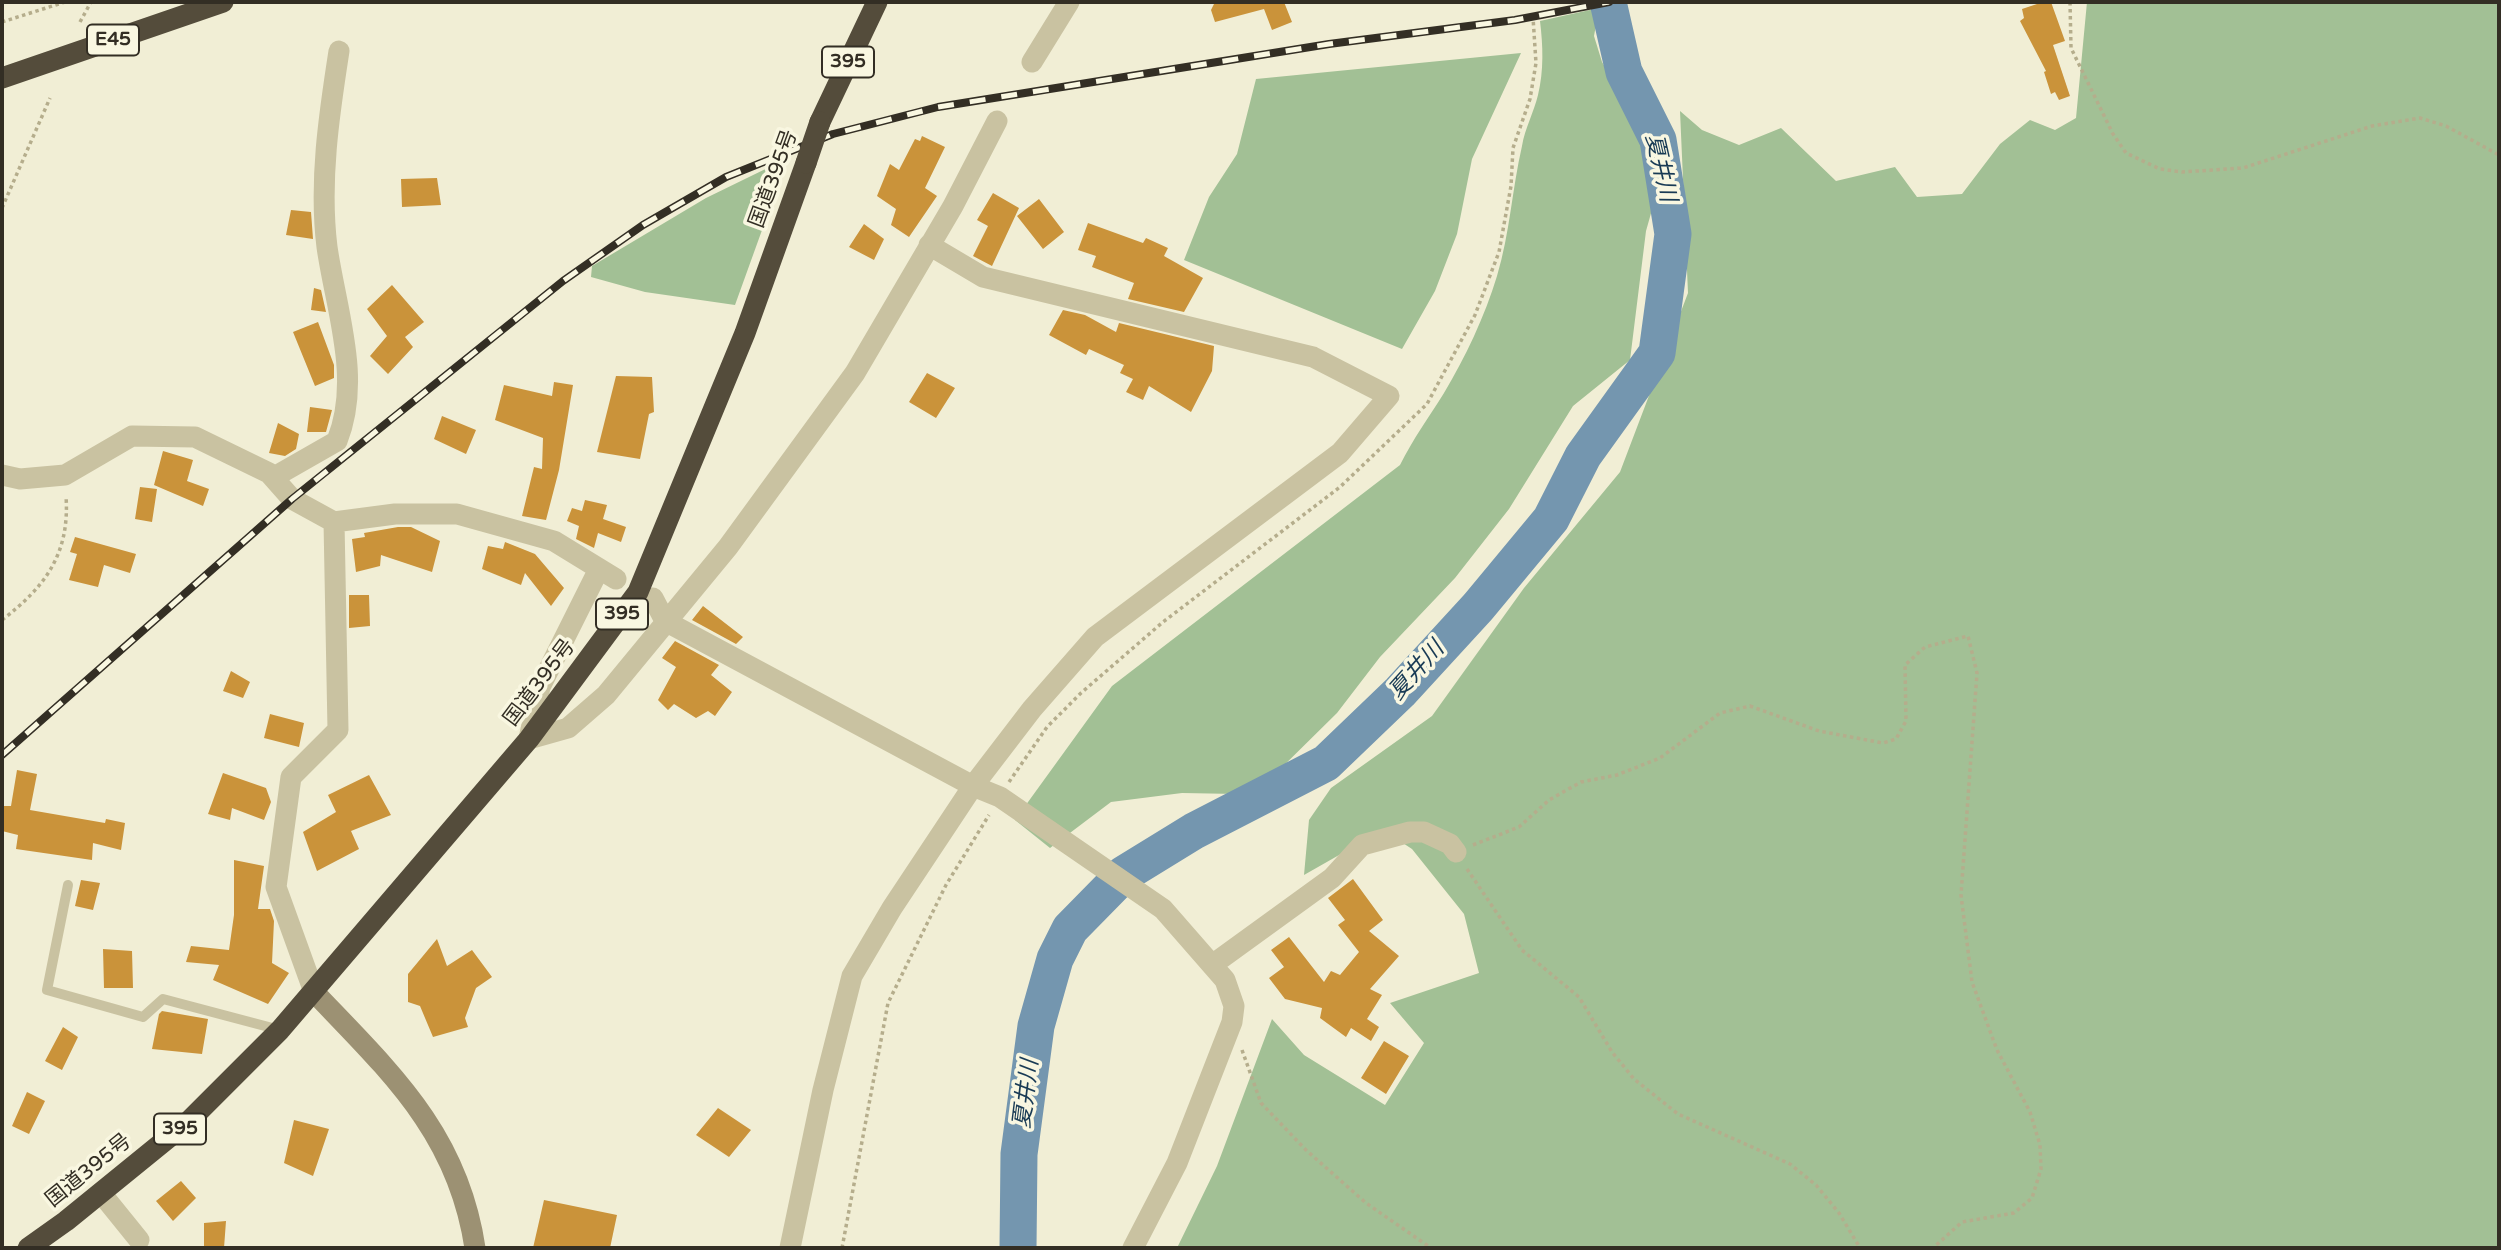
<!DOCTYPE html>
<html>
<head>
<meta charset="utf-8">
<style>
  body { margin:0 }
  #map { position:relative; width:2501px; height:1250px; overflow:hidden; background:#f1eed5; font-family:"Varela Round",sans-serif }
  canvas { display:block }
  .frame { position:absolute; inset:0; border:4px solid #332e24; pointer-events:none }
</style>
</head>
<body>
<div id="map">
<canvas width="2501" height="1250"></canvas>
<div class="frame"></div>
</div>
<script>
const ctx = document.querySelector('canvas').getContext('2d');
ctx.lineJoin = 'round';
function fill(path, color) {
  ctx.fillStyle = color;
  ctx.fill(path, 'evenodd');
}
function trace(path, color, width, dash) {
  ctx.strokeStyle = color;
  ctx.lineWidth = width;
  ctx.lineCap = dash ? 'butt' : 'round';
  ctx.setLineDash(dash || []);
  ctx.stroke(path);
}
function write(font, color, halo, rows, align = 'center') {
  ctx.font = font + ' "Varela Round","Noto Sans JP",sans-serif';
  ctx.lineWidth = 7;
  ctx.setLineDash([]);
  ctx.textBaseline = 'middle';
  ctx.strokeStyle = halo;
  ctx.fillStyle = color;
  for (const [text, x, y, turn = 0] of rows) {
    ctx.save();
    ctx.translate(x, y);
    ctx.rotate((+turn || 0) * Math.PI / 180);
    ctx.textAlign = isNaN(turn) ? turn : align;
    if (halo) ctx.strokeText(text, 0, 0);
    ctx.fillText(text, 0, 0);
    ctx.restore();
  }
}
fill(new Path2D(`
  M2087,2H2499V1248H1177L1217,1166L1272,1019L1304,1055L1385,1105L1424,1043L1390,1003L1479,973L1464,914L1412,849L1383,830L1304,875L1309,820L1331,788L1432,716L1524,588L1620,472L1688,293L1680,111L1702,130L1739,145L1781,128L1836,181L1895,167L1917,197L1962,194L2000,144L2030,120L2055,130L2076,118Z
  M1599,8L1594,36L1602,62L1644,132L1657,192L1646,231L1630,360L1573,406L1509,509L1455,578L1380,657L1337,713L1261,788L1237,794L1182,793L1111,802L1050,848L1015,820L1112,686L1400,465C1413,439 1429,417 1444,393C1465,358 1485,316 1497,276C1510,233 1512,189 1522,146C1525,128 1534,112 1538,95C1544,70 1543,46 1540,21Z
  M1521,53L1472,159L1457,234L1435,291L1402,349L1184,260L1209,197L1237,154L1256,79Z
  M788,158L735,305L645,292L591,277L592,266L706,198Z`), '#a2c095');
trace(new Path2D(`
  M1018,1248L1019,1154L1036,1026L1055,959L1070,929L1124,874L1194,831L1326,763L1400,692L1478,607L1551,519L1583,456L1657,353L1673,234L1658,140L1624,72L1608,2`), '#7496af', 37);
fill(new Path2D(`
  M1215,2H1284L1292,22L1272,30L1264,9L1215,22L1211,10Z
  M2043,2H2051L2065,41L2053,45L2070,96L2059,100L2055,92L2051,94L2044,72L2046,71L2020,21L2024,18L2022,9Z
  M922,136L945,147L925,188L937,196L909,237L891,225L896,209L877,196L890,164L899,170L915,139L920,141Z
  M437,178L441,205L402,207L401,179Z
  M993,193L1019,208L992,266L973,256L988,226L977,220Z
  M1039,199L1064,232L1043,249L1017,216Z
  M291,210L311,212L313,239L286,235Z
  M1088,223L1143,243L1146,238L1168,248L1164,256L1203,278L1184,312L1128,299L1134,283L1092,267L1096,256L1078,250Z
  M864,224L884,239L874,260L849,247Z
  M392,285L424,322L405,337L413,347L388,374L370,356L387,336L367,309Z
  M314,288L321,290L326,312L311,310Z
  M1063,310L1085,315L1116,332L1119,323L1214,346L1212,371L1191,412L1149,386L1143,400L1126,392L1133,379L1120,373L1124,365L1089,349L1086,355L1049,335Z
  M318,322L334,365V378L315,386L293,332Z
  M927,373L955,388L936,418L909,402Z
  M616,376L652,377L654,412L649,414L640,459L597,452Z
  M554,382L573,385L559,470L546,520L522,516L534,467L542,469L543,438L495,420L504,385L552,396Z
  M310,407L332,410L326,432H307Z
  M442,416L476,430L466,454L434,439Z
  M278,423L299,434L296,449L285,456L269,453Z
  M163,451L193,460L187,481L209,489L203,506L154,485Z
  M140,487L157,489L152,522L135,519Z
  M585,500L607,505L603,519L626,527L621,542L598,533L594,548L576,539L579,526L567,521L572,508L582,511Z
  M398,527H411L440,541L432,572L381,555L380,566L356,572L352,539L365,537L364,533Z
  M75,537L136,554L130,573L104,565L98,587L69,580L77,554L70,552Z
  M505,542L535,554L564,588L551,606L525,573L521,585L482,569L488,546L503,549Z
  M349,595H369L370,626L349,628Z
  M703,606L743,637L736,644L692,620Z
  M675,641L719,665L711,675L732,692L715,716L708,711L696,718L674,704L668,710L658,700L676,667L662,658Z
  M231,671L250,682L243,698L223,691Z
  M270,714L304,723L299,747L264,738Z
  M17,770L37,774L30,810L105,823L106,819L125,823L121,850L93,843L92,860L16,849L18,835L2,831V806H11Z
  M223,773L266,788L271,802L264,820L232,808L230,820L208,814Z
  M369,775L391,815L351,831L359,849L317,871L303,832L336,812L328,795Z
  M234,860L264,866L258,909H270L274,921L272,963L289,973L268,1004L213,980L219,965L186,962L191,946L229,950L234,915Z
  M1353,879L1383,920L1369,931L1399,956L1370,989L1382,995L1367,1019L1379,1027L1371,1041L1351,1028L1346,1037L1320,1018L1322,1008L1285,999L1269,978L1284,967L1271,950L1289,937L1324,982L1331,971L1340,975L1359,952L1338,925L1345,920L1328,898Z
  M81,880L100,883L93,910L75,906Z
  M437,939L447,966L472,950L492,977L476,988L465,1018L468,1027L433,1037L420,1006L408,1002V974Z
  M103,949L132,951L133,988H104Z
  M162,1011L208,1019L202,1054L152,1049L159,1014Z
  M63,1027L78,1037L62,1070L45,1061Z
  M1384,1041L1409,1056L1386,1094L1361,1078Z
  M27,1092L45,1101L29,1134L12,1126Z
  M718,1108L751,1130L729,1157L696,1135Z
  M294,1120L329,1129L313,1176L284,1163Z
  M181,1181L196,1198L173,1221L156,1201Z
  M544,1200L617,1215L610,1248H533Z
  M226,1221L224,1248H204V1223Z`), '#ca933a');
trace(new Path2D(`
  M2070,2L2071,48L2113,134L2126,153L2160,169L2182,172L2243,168L2372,126L2420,118L2446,126L2499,155
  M2,22L65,2
  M80,22L91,2
  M2,208L50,98
  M2,620C45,587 70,554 66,496
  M1009,782L1047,727L1081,693L1163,622L1340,487L1427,404L1475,315L1499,252L1511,186L1513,148L1530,99L1536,63L1533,17
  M1473,845L1519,827L1549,800L1581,782L1617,775L1660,758L1720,713L1750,706L1819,731L1883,743L1896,739L1906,721L1905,665L1925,647L1968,636L1977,673L1961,895L1972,982L1997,1050L2030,1112L2040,1145L2041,1169L2032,1198L2014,1213L1962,1222L1933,1248
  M1467,869L1522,950L1579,997L1612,1052L1634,1079L1678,1114L1790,1164L1816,1185L1839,1213L1860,1248
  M1242,1050L1261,1103L1306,1150L1366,1203L1431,1248
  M842,1248L888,1003L946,885L989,815`), '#b5ad8c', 3.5, [3.5, 3.5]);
trace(new Path2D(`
  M68,885L47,990L143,1017L163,999L280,1030`), '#c9c2a1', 10);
trace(new Path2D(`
  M1032,62L1069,2
  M2,475L20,479L65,475L132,436L195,437L269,473L292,499L334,522L395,514H457L554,541L616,579
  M274,477L337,441C362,379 336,310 327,247C319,182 329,115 339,51
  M599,569L540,687L529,739L568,728L606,695L728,547L855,373L953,206L997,121
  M653,598L665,621L973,786L1000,797L1163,909L1225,980L1234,1006L1232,1022L1177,1163L1133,1248
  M1212,965L1332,878L1362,845L1410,832H1424L1450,844L1456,852
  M314,992L276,887L291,777L338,730L334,522
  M101,1193L139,1240
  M790,1248L823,1090L852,976L892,908L973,786L1032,709L1095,637L1340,453L1389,396L1313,357L983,277L929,245`), '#c9c2a1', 21);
trace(new Path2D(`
  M314,992C390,1072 458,1133 475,1248`), '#9c9173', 21);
trace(new Path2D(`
  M2,78L223,2
  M820,122L877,2
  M28,1248L66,1221L189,1121L280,1030L529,739L638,592L745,333L806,163`), '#544c3b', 21);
const rail = new Path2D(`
  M2,755L292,499L563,281L643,225L726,177L833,134L938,107L1329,44L1515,20L1609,2`);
trace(rail, '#332e24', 8);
trace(rail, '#f9f7e1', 5, [16]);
trace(new Path2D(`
  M806,163L820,122`), '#544c3b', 21);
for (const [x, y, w] of [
  [113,40,52],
  [848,62,52],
  [622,614,52],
  [180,1129,52]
]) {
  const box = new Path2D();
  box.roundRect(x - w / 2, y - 15.5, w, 31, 5);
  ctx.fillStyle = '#f9f7e1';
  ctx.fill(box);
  trace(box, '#332e24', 2);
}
write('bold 19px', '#332e24', null, [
  ["E45",113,40],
  ["395",848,62],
  ["395",622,614],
  ["395",180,1129]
]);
write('21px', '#332e24', '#f9f7e1', [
  ["国道395号",774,179,-70],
  ["国道395号",540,683,-53],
  ["国道395号",89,1171,-39]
]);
write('italic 23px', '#193b55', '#f9f7e1', [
  ["夏井川",1660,168,77],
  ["夏井川",1417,671,-48],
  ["夏井川",1027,1094,-83]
]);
</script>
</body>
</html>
